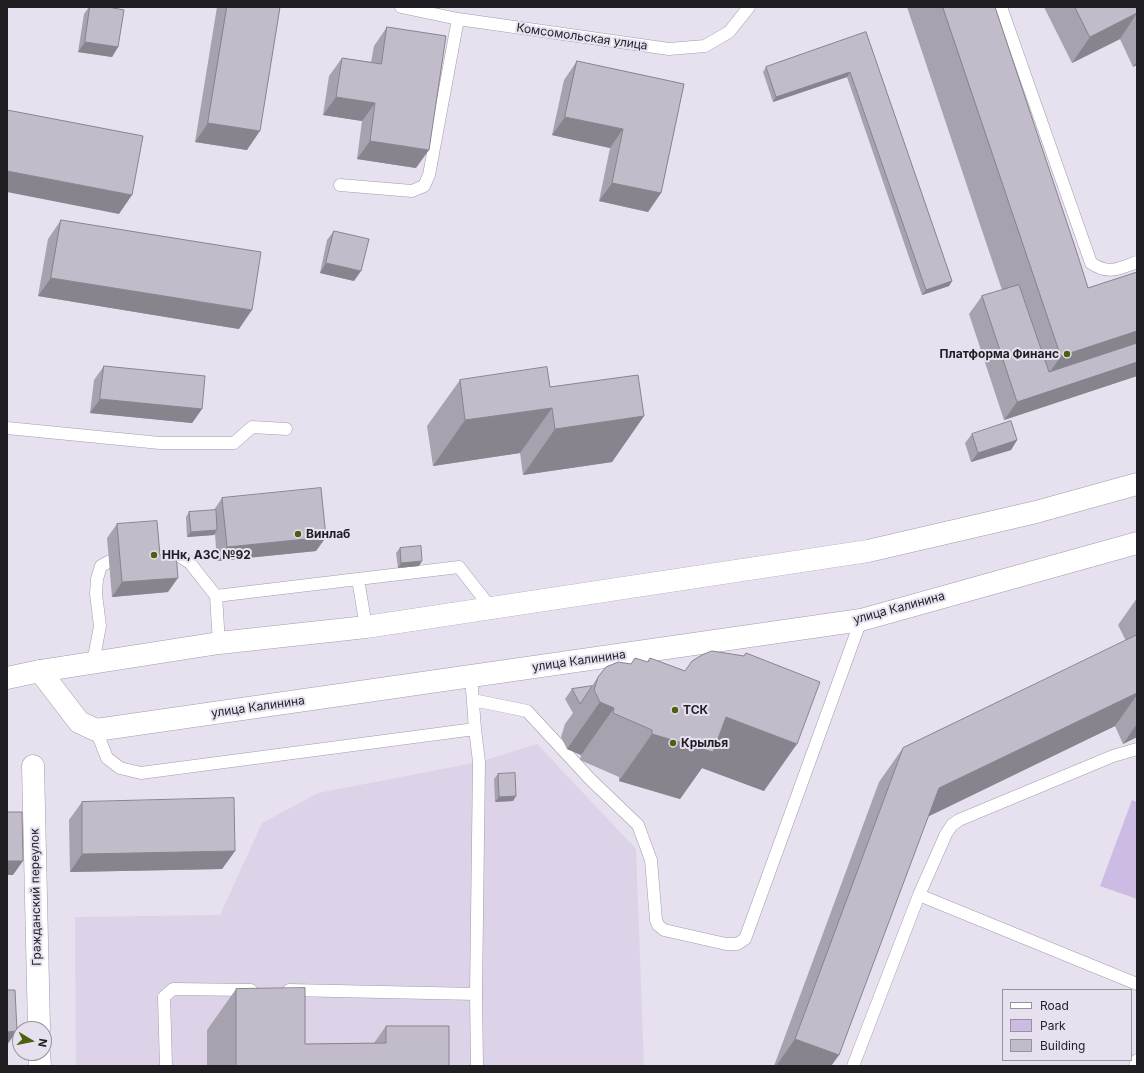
<!DOCTYPE html>
<html>
<head>
<meta charset="utf-8">
<style>
  body { margin:0 }
  #map { position:relative; width:1144px; height:1073px; overflow:hidden; background:#e6e0ef; font-family:Inter,sans-serif }
  canvas { display:block }
  .frame { position:absolute; inset:0; border:8px solid #211e23; pointer-events:none }
  .legend { position:absolute; left:1002px; top:989px; width:130px; height:72px; box-sizing:border-box; background:#e6e0ef; border:1px solid #97929d; margin:0; padding:5px 7px; list-style:none; font-size:12px; color:#211e23 }
  .legend li { display:flex; align-items:center; gap:8px; height:20px }
  .legend b { width:20px; border:1px solid #97929d }
  .north { position:absolute; left:12px; top:1021px; width:40px; height:40px; box-sizing:border-box; background:#e6e0ef; border:1px solid #97929d; border-radius:50%; rotate:100deg; font-size:11px; font-weight:700; line-height:16px; text-align:center; color:#211e23 }
  .north::after { content:''; display:block; margin:auto; width:14px; height:18px; background:#4a610e; clip-path:polygon(50% 0,100% 100%,50% 72%,0 100%) }
</style>
</head>
<body>
<div id="map">
<canvas width="1144" height="1073"></canvas>
<div class="frame"></div>
<ul class="legend">
<li><b style="height:5px;background:#fff"></b>Road</li>
<li><b style="height:11px;background:#ccbbe2"></b>Park</li>
<li><b style="height:11px;background:#c2bcca"></b>Building</li>
</ul>
<div class="north">N</div>
</div>
<script>
const ctx = document.querySelector('canvas').getContext('2d');
ctx.lineJoin = 'round';
function fill(path, color) {
  ctx.fillStyle = color;
  ctx.fill(path, 'evenodd');
}
function trace(path, color, width, dash) {
  ctx.strokeStyle = color;
  ctx.lineWidth = width;
  ctx.lineCap = dash ? 'butt' : 'round';
  ctx.setLineDash(dash || []);
  ctx.stroke(path);
}
function write(font, color, halo, rows, align = 'center') {
  ctx.font = font + ' Inter,sans-serif';
  ctx.lineWidth = 4;
  ctx.setLineDash([]);
  ctx.textBaseline = 'middle';
  ctx.strokeStyle = halo;
  ctx.fillStyle = color;
  for (const [text, x, y, turn = 0] of rows) {
    ctx.save();
    ctx.translate(x, y);
    ctx.rotate((+turn || 0) * Math.PI / 180);
    ctx.textAlign = isNaN(turn) ? turn : align;
    if (halo) ctx.strokeText(text, 0, 0);
    ctx.fillText(text, 0, 0);
    ctx.restore();
  }
}
fill(new Path2D(`
  M537,744L636,849L644,1066H76L75,917L220,915L262,823L318,793L479,762Z`), '#dcd3e8');
fill(new Path2D(`
  M1132,800L1137,802V899L1100,886Z`), '#ccbbe2');
const service = new Path2D(`
  M401,7L458,19L669,49L705,46L729,32L749,7
  M1001,7L1091,263C1109,275 1118,269 1137,262
  M340,185L412,191L424,186L429,175L458,19
  M7,428L160,443H234L252,427L286,429
  M161,557L179,556L190,563L216,596L219,643
  M358,579L459,567L491,608
  M216,596L358,579L366,627
  M93,663L100,626L96,594L97,579L101,566L110,561
  M471,676L475,729L479,762L476,994L477,1066
  M473,700L527,711L591,780L638,825L651,860L656,920L658,925L664,930L726,944H737L745,939L861,620
  M96,730L107,758L120,768L141,773L475,729
  M919,895L1137,984
  M289,990L476,994
  M166,1066L164,997L173,989L251,990
  M853,1066L919,895L946,834L952,825L959,820L1113,756L1137,749
  M1135,1066L1137,1060`);
const minor = new Path2D(`
  M40,671L79,722L96,730L861,620L1137,543
  M33,766L39,1029
  M39,1053L40,1066`);
const primary = new Path2D(`
  M7,678L40,671L219,643L366,627L868,551L1036,512L1137,484`);
trace(service, '#a29caa', 13);
trace(minor, '#a29caa', 23);
trace(primary, '#a29caa', 23);
trace(service, '#fff', 12);
trace(minor, '#fff', 22);
trace(primary, '#fff', 22);
fill(new Path2D(`
  M89,7H108L118,47L112,57L78,52L84,14Z
  M217,7H280L247,150L195,142Z
  M907,7H995L1088,288L1137,272V376L1004,420L969,314L982,296L1002,290Z
  M1044,7H1137V65L1133,67L1120,39L1072,63Z
  M387,27L416,168L357,159L362,121L323,115L329,76L342,58L371,62L374,46Z
  M866,32L952,281L949,286L922,295L847,77L773,102L763,72L766,67Z
  M577,61L684,84L661,193L648,212L599,201L610,148L552,135L564,80Z
  M61,220L239,329L38,296L48,239Z
  M334,231L354,281L320,273L327,240Z
  M104,366L202,409L192,423L90,413L94,380Z
  M460,380L550,387L644,416L612,462L523,475L520,453L433,466L427,426Z
  M972,434L1017,440L1011,450L971,462L965,443Z
  M222,498L326,537L316,551L217,561L215,534L214,535L187,537L186,517L189,512L214,510Z
  M117,524L160,555L168,592L112,597L107,538Z
  M400,548L419,566L398,568L396,553Z
  M1137,598V737L1123,744L1115,726L928,816L839,1055L831,1066H774L879,782L903,748L1126,641L1118,625Z
  M650,658L764,791L702,768L680,799L619,781V777L580,760L581,755L567,749L561,737L565,724L573,713L565,699L572,689L592,686L598,677L631,664L647,662Z
  M498,774L516,796L513,801L495,802L494,779Z
  M82,802L235,851L222,869L70,872L69,820Z
  M236,989L305,1044L374,1043L386,1026L449,1066H207V1030Z`), '#a7a2ae');
fill(new Path2D(`
  M1137,13L1120,39L1072,63L1090,37Z
  M85,42L118,47L112,57L78,52Z
  M1137,62V65L1133,67Z
  M850,72L847,77L773,102L776,97Z
  M336,97L375,103L362,121L323,115Z
  M565,117L623,129L610,148L552,135Z
  M208,123L260,131L247,150L195,142Z
  M370,141L429,150L416,168L357,159Z
  M7,171L132,195L119,214L7,192Z
  M612,183L661,193L648,212L599,201Z
  M326,263L361,271L354,281L320,273Z
  M51,278L252,310L239,329L38,296Z
  M952,281L949,286L922,295L926,290Z
  M1137,331V357L1037,391L1061,356Z
  M1137,362V376L1004,420L1017,402Z
  M100,399L202,409L192,423L90,413Z
  M552,408L520,453L433,466L465,420Z
  M644,416L612,462L523,475L555,429Z
  M1017,440L1011,450L971,462L978,453Z
  M217,530L214,535L187,537L191,532Z
  M326,537L316,551L217,561L227,547Z
  M422,561L419,566L398,568L401,563Z
  M178,578L168,592L112,597L122,582Z
  M1137,693V695L1115,726L915,823L939,788Z
  M600,702L614,708L581,755L567,749Z
  M726,717L797,744L764,791L702,768L680,799L619,781L652,734Z
  M1137,724V737L1123,744Z
  M516,796L513,801L495,802L499,797Z
  M235,851L222,869L70,872L82,854Z
  M7,861H23L13,875H7Z
  M17,1031L7,1045V1032Z
  M795,1039L839,1055L831,1066H776Z`), '#88848d');
const building = new Path2D(`
  M90,7H108L124,10L118,47L85,42Z
  M227,7H280L260,131L208,123Z
  M943,7H995L1077,253L1088,288L1137,272V331L1061,356Z
  M1075,7H1137V13L1090,37Z
  M387,27L446,36L429,150L370,141L375,103L336,97L342,58L381,64Z
  M866,32L952,281L926,290L850,72L776,97L766,67Z
  M577,61L684,84L661,193L612,183L623,129L565,117Z
  M7,110L143,136L132,195L7,171Z
  M61,220L261,252L252,310L51,278Z
  M334,231L369,239L361,271L326,263Z
  M1019,285L1049,372L1137,343V362L1017,402L982,296Z
  M104,366L205,376L202,409L100,399Z
  M547,367L550,387L638,375L644,416L555,429L552,408L465,420L460,380Z
  M1011,421L1017,440L978,453L972,434Z
  M321,488L326,537L227,547L222,498Z
  M216,510L217,530L191,532L189,512Z
  M157,521L160,555L176,553L178,578L122,582L117,524Z
  M421,546L422,561L401,563L400,548Z
  M1137,635V693L939,788L839,1055L795,1039L903,748Z
  M712,651L744,656L746,653L820,682L797,744L726,717L713,752L652,734V730L613,713L614,708L600,702L594,690L598,677L606,667L618,662L631,664L635,658L648,662L650,658L685,671L692,661L702,655Z
  M592,686L580,704L572,689Z
  M515,773L516,796L499,797L498,774Z
  M234,798L235,851L82,854V802Z
  M7,812H22L23,861H7Z
  M305,988V1044L386,1043V1026H449V1066H236V989Z
  M7,990H15L17,1031L7,1032Z`);
fill(building, '#c2bcca');
trace(building, '#88848d', 1);
for (const [x, y, r, color] of [
  [1067,354,4,"#4a610e"],
  [298,534,4,"#4a610e"],
  [154,555,4,"#4a610e"],
  [675,710,4,"#4a610e"],
  [673,743,4,"#4a610e"]
]) {
  const dot = new Path2D();
  dot.arc(x, y, r, 0, 2 * Math.PI);
  ctx.fillStyle = color;
  ctx.fill(dot);
  trace(dot, '#e6e0ef', 1.5);
}
write('12px', '#211e23', '#e6e0ef', [
  ["Комсомольская улица",582,37,8],
  ["улица Калинина",899,608,-15],
  ["улица Калинина",579,661,-8],
  ["улица Калинина",258,707,-8],
  ["Гражданский переулок",36,897,-91]
]);
write('bold 12px', '#211e23', '#e6e0ef', [
  ["Платформа Финанс",1059,354,"right"],
  ["Винлаб",306,534],
  ["ННк, АЗС №92",162,555],
  ["ТСК",683,710],
  ["Крылья",681,743]
], 'left');
</script>
</body>
</html>
